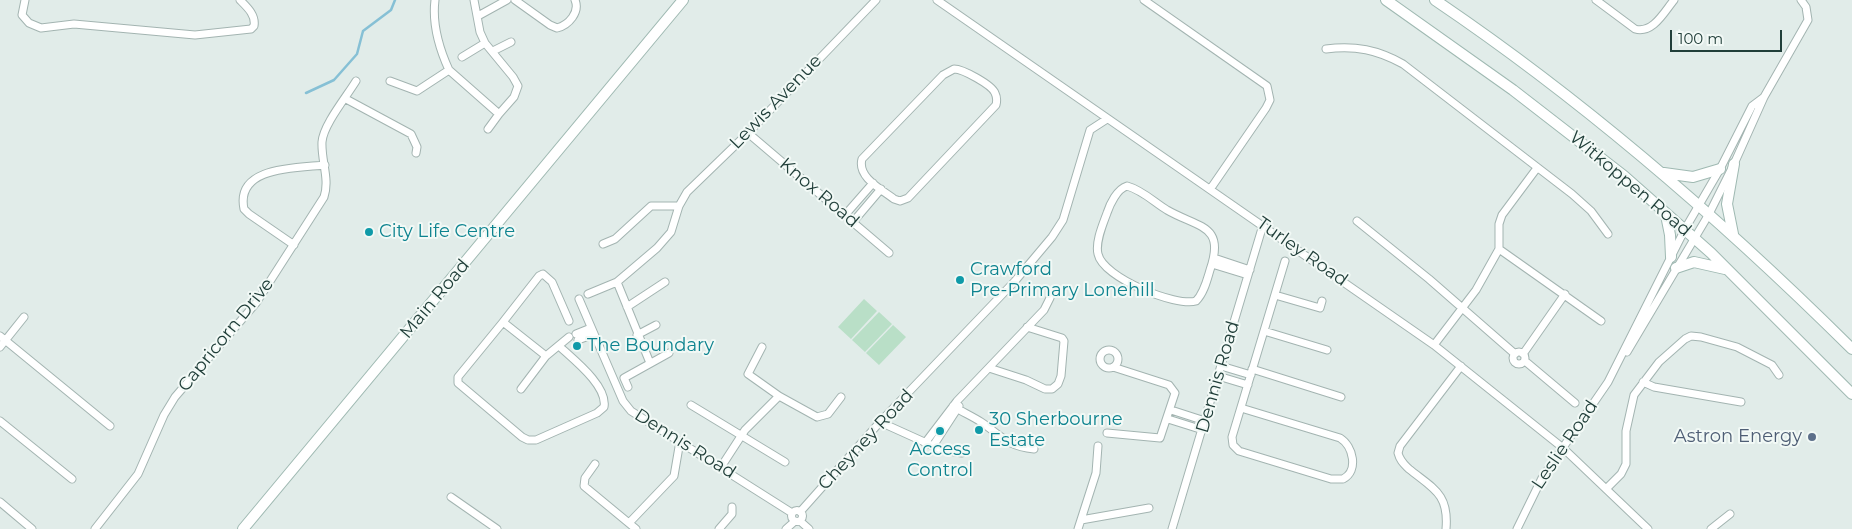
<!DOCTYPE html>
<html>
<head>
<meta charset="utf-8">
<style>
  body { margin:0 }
  #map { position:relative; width:1852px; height:529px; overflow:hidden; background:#e1ece9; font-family:Montserrat,sans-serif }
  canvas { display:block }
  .scale { position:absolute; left:1670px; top:30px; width:112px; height:22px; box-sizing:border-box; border:2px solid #203e39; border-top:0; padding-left:6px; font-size:15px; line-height:18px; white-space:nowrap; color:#203e39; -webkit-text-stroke:4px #f2f9f6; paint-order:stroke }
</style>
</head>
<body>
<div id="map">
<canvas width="1852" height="529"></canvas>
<div class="scale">100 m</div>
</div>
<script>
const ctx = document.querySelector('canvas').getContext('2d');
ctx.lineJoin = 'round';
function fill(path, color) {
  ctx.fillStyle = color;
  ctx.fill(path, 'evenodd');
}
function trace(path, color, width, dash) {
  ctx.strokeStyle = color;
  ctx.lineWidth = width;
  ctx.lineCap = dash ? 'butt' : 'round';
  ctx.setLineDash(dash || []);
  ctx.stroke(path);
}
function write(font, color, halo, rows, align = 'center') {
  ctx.font = font + ' Montserrat,sans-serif';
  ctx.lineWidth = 4;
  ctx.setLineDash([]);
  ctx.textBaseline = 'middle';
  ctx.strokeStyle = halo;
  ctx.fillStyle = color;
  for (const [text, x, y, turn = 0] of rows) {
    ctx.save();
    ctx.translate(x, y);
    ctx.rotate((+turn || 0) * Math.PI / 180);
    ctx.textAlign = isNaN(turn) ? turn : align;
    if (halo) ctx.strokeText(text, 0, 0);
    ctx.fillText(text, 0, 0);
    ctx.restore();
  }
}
fill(new Path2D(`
  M864,299L877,311L851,339L838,327Z
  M879,312L892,324L865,352L852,340Z
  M893,325L906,337L879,365L866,353Z`), '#b9dfc7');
trace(new Path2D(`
  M306,93L334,80L357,54L363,31L391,10L395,0`), '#86c0d5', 2.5);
const minor = new Path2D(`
  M25,0L22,15L29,23L41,28L74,24L195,35L251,29L254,26C256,15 247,7 240,0
  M474,0L480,32L485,43
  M515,0L550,25L557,28C569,25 580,12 575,0
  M937,0L1434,345L1563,448L1648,529
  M1144,0L1267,86L1270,100L1266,108L1211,188
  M1596,0L1635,29C1653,34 1664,12 1674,0
  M478,16L507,0
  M1326,49C1355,45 1378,50 1403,64L1572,194L1591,211L1608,234
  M493,51L511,42
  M462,57L485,43L513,77L518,86L514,97L499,114
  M954,69C963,69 992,85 995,93C997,97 997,101 996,105L908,198L900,201L894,199C881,189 857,177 862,159L943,75Z
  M449,70L499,114L488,129
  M390,81L417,91L449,70C439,48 432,24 435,0
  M346,99L411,134L417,147L416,153
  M748,133L889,253
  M1127,186C1142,190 1154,202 1167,210C1198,228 1226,224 1210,270C1207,280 1204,293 1196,301C1176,307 1103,278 1098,254C1095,242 1103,224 1107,213C1110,204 1117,189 1127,186Z
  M845,215L873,183
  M1357,221L1429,279L1515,354
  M853,222L881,189
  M603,244L615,239L651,206H679
  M294,245L249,214L244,209C235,166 297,168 325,165
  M1499,249V224L1502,215L1537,168
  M1214,258L1250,270
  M1212,264L1248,275
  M588,294L617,282
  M1275,295L1320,308L1322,301
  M579,299L623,401L631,411L792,513
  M627,307L665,282
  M503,322L539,276L543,274L552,282L569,321
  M1264,331L1327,350
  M576,334L591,328
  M637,335L656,325
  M0,336L110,426
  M578,340L594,334
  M1434,345L1476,290L1499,249L1601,321
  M0,347L24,317
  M762,347L748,374L779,396
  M1100 359a9 9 0 1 1 18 0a9 9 0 1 1-18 0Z
  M1627,352L1709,214L1734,164L1764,97L1808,20L1806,7L1801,0
  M1513 358a6 6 0 1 1 12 0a6 6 0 1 1-12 0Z
  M1523,354L1565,294
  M546,356L503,322L458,377V383L522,437L528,440H536L597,413L604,407C608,386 573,359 559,346
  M1525,361L1575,403
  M650,363L617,282L657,248L671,232L679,206L687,192L748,133L876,0
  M1221,366L1251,375
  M989,368L1026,380L1045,389H1052L1058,384L1061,376L1064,341L1062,338L1027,327
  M1252,369L1341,397
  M1218,376L1248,385
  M1643,382L1654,387L1741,402
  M628,387L624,378L669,353
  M521,389L546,356L569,337
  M691,405L785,462
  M953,406C962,412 972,416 981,422C1002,436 1006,446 1034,449
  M1241,408L1340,438C1353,446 1359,471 1343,479H1331L1239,451L1233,445L1232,437L1285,261
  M1171,410L1205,421
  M1168,419L1203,430
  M0,421L72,479
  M880,422L942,450L962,453
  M1107,433L1160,438L1175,393L1169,385L1113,367
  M925,443L957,401L1044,310L1050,298
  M933,446L959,406
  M595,464L585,478L584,486L636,529
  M721,467L745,430L779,396L817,417L828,414L841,397
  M1606,489L1621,474L1626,464V431L1634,395L1659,362L1685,339L1691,336L1701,337L1737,347L1772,365L1779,375
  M451,497L497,529
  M0,502L32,529
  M791.5 516a5.5 5.5 0 1 1 11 0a5.5 5.5 0 1 1-11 0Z
  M800,512L880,422L1015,281L1052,237L1063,220L1090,130L1107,119
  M1081,520L1149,508
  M800,521L809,529
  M629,523L674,476L680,441
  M95,529L138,474L164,415L175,397L256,303L324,197C330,179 321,161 322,142C323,125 347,96 356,81
  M719,529L732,514V507
  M786,529L795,521
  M1078,529L1096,473L1098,446
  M1172,529L1263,225
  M1446,529C1449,494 1434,489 1409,469C1404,464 1400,461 1398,453L1400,446L1461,366
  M1517,529L1542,478L1608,382L1685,229L1720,169L1752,106L1764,97
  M1711,529L1730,514`);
const secondary = new Path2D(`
  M1386,0L1513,90L1624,176L1711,253L1852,394
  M1435,0C1586,102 1723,221 1852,349
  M1664,173L1693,177L1720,169
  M1666,215L1670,235L1671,257
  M1733,234L1727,204L1734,164
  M1676,268L1694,262L1725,269
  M243,529L683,0`);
trace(minor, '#a3b4b1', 9);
trace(secondary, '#9fb9b2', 12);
trace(minor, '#fff', 7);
trace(secondary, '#fff', 10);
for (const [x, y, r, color] of [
  [369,232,5,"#0f9aa8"],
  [960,280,5,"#0f9aa8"],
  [577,346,5,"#0f9aa8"],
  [979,430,5,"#0f9aa8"],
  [940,431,5,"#0f9aa8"],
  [1812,437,5,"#5c6f8a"]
]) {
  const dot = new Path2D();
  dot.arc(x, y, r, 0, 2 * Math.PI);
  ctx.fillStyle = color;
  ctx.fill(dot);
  trace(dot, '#f2f9f6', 2);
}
write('18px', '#203e39', '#f2f9f6', [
  ["Lewis Avenue",776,102,-46],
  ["Witkoppen Road",1630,184,40],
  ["Knox Road",819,193,40],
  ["Turley Road",1302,252,35],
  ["Main Road",435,299,-50],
  ["Capricorn Drive",226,335,-51],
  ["Dennis Road",1218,377,-74],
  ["Cheyney Road",866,440,-47],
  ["Dennis Road",685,444,32],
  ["Leslie Road",1565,445,-56]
]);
write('18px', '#0d838f', '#f2f9f6', [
  ["City Life Centre",379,232],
  ["Crawford",970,270],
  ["Pre-Primary Lonehill",970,291],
  ["The Boundary",587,346],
  ["30 Sherbourne",989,420],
  ["Estate",989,441],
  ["Access",940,450,"center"],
  ["Control",940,471,"center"]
], 'left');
write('18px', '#4e5e75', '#f2f9f6', [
  ["Astron Energy",1802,437]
], 'right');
</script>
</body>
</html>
